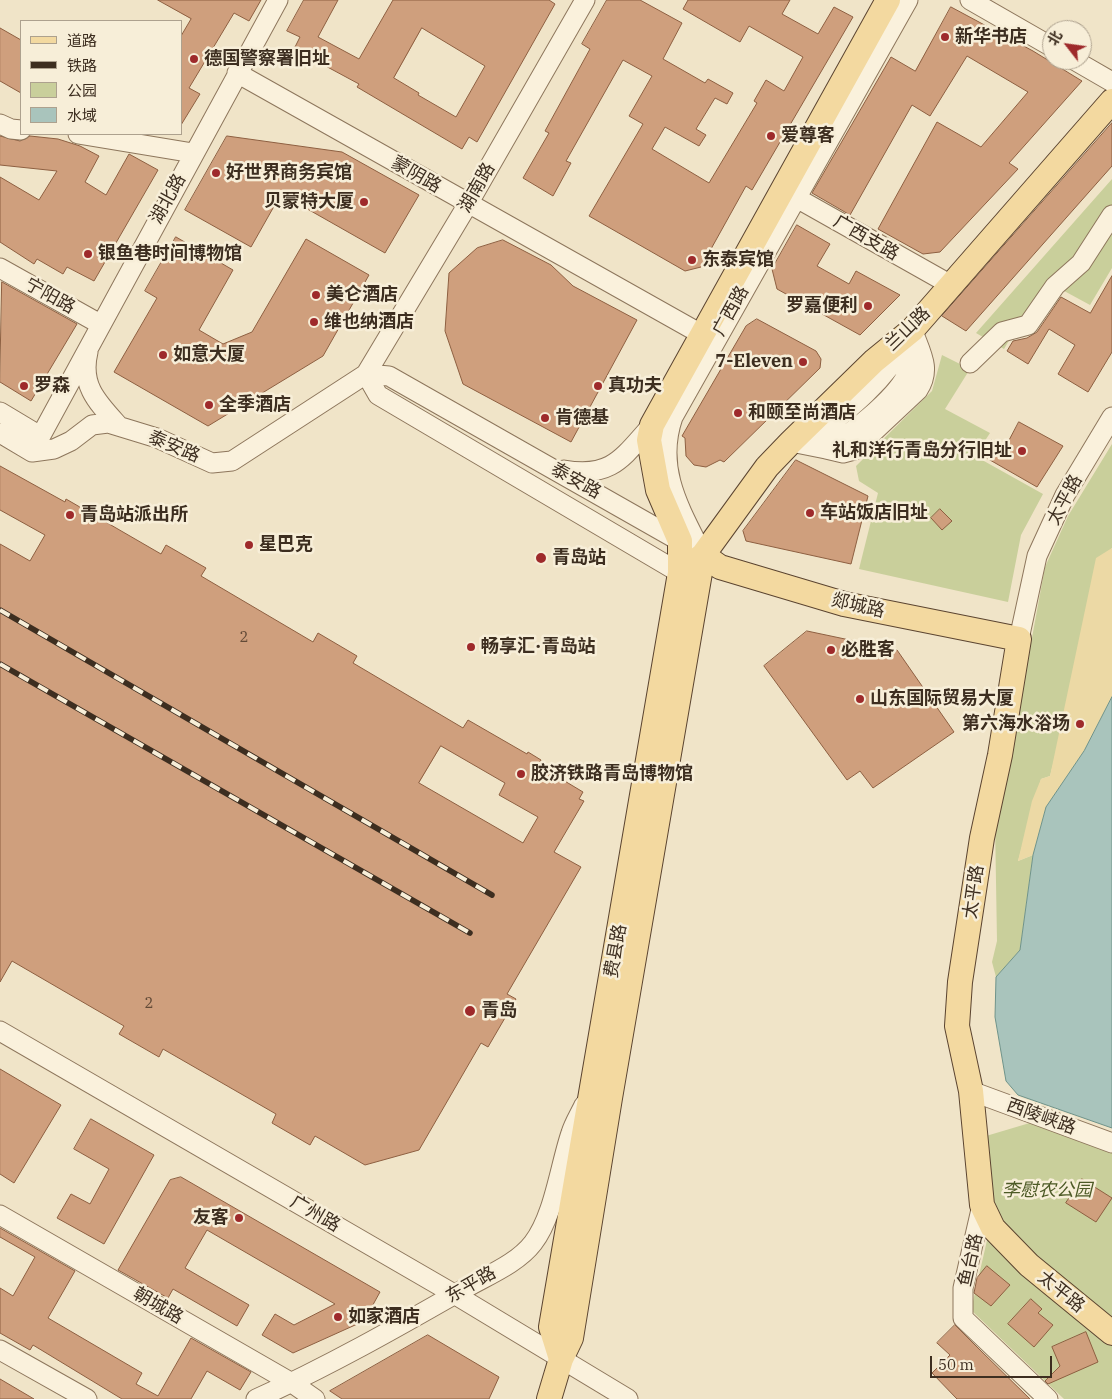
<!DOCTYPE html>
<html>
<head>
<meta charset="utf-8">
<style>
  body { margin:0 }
  #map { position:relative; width:1112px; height:1399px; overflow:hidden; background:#f0e4c8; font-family:"IBM Plex Serif","Noto Sans SC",serif }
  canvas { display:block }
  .legend { position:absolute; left:20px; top:20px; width:162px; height:115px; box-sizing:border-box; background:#f7eed8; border:1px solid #ada18e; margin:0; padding:6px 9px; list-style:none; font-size:15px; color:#3d2e20 }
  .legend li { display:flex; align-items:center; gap:10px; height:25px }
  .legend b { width:25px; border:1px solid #ada18e }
  .north { position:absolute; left:1042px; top:20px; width:50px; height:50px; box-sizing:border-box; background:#f7eed8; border:1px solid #ada18e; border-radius:50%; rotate:300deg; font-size:14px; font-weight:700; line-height:20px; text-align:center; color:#3d2e20 }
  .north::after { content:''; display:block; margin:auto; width:18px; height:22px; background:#9e2a2b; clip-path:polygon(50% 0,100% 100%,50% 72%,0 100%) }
  .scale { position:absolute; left:930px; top:1356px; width:122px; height:22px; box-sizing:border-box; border:2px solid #3d2e20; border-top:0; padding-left:6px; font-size:15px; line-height:18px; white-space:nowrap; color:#3d2e20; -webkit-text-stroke:4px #f7eed8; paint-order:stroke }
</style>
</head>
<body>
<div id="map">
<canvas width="1112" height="1399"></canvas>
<ul class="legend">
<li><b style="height:6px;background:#f3d9a0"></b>道路</li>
<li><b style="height:6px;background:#3d2e20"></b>铁路</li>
<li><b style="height:14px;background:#c9cf9b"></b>公园</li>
<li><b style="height:14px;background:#a9c4bc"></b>水域</li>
</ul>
<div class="north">北</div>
<div class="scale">50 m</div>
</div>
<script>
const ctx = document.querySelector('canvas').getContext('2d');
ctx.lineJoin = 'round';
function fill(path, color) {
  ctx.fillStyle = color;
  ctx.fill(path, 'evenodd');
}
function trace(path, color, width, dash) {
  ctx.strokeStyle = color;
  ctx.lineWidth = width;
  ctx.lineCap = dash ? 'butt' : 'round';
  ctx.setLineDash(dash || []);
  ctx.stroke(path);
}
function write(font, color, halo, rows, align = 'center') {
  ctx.font = font + ' "IBM Plex Serif","Noto Sans SC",serif';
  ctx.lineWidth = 5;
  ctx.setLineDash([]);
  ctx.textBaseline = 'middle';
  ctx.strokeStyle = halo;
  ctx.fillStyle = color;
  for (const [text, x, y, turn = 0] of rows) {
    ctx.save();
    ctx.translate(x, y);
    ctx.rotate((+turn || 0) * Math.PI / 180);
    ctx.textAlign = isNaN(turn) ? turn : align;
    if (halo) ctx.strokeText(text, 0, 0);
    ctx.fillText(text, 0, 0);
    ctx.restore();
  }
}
fill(new Path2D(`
  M1112,179V268L1090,305L1055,286L1017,327L1004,349L976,333Z
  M942,355L970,369L945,409L990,433L975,456L1043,494L1021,535L1008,602L859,569L878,493L859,481L856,466L932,391Z
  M1112,444V548L1109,551L1050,776L1041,779L1018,861L1033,855L1020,950L996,977L992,962L997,941L995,822L1015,730L1045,567L1068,516Z
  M1033,1122L1112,1147V1399H1064L971,1310L988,1236L976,1139Z`), '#c9cf9b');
fill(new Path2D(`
  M1112,548V697L1084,751L1046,807L1033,855L1018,861L1032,801L1041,779L1050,776L1096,558Z`), '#ecd9a5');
const water = new Path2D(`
  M1112,697V1128L1018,1095L1006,1081L995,1017L996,977L1020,950L1033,855L1046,807L1084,751Z`);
fill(water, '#a9c4bc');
trace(water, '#6f938a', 1);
const building = new Path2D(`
  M158,0H261L249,21L234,13L189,88L200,94L181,125V36L191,19Z
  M304,0H338L318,37L359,59L393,0H549L555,4L477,142L469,137L462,149L357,87L359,84L294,49L300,37L287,31ZM422,28L485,66L456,117L418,95L419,93L394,78Z
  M607,0H640L682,23L663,59L705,83L708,79L733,93L727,104L715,98L696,129L706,135L699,146L665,127L652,149L709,183L757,103L754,101L766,80L784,91L803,57L749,26L740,42L683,9L688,0H790L782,14L818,34L834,7L853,17L752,190L746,186L701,267L685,271L589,216L643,124L629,116L652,76L623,60L566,161L571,163L553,196L523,178L549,133L545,131L590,49L582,44Z
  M951,7L1033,51L1082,81L1009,163L1018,169L940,252L923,254L878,229L937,122L981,147L1028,92L967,56L930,116L912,105L850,215L812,193L891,57L915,71Z
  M0,28L21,40V93L0,81Z
  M1112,123V166L966,331L942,316Z
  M0,136L20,141L30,136L58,139L80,146L99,156L85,182L106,195L129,154L158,170L94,281L67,267L63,274L37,259L34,264L0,242V177L39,200L57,171L0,165Z
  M227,136L342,152L419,195L385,253L281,194L251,247L185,210Z
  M797,225L830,244L817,266L849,284L856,271L900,295L860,335L777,289L772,269Z
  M176,237L233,270L199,330L223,344L252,332L306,239L369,275L323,356L208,426L114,372L157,298L145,291Z
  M503,240L551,265L573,286L637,320L571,442L463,384L445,331L449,273L477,248Z
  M1112,276V352L1088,392L1058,374L1075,345L1049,329L1028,364L1007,351L1013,341L1027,338L1037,332L1061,297L1090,313Z
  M2,282L77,324L31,401L0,382Z
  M757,319L816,351L821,359L820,368L724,462L720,460L706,467L694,465L686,456L685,438L682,436L746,326Z
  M1019,422L1063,446L1037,487L983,456L991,440L1005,447Z
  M796,460L868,496L851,564L746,541L743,531Z
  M0,466L65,502L66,499L161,554L166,545L206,568L201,576L313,642L318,633L357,656L353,663L463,728L468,720L527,754L528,752L541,760L538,765L583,792L579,799L584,801L554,852L581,867L507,994L516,999L488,1047L481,1043L419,1150L365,1165L315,1136L310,1145L272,1123L276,1114L163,1049L159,1057L119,1034L124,1026L12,961L0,982V544L30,561L45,535L0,510ZM441,746L505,783L499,795L538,817L523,843L419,783Z
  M940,509L952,521L942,530L931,518Z
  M807,631L897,650L954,732L873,788L860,771L847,780L764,666Z
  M0,1069L61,1105L14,1183L0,1174Z
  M91,1119L154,1155L104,1244L57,1218L71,1194L90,1204L109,1169L74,1149Z
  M181,1177L380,1292L364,1321L293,1353L262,1335L275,1314L294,1325L335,1304L207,1230L185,1268L249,1305L237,1326L173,1289L168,1298L118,1270L170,1180Z
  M1082,1179L1112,1198L1096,1222L1066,1203Z
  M0,1228L75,1271L48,1318L142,1373L136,1384L158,1396L191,1338L251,1372L240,1390L207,1371L191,1399H122L33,1345L30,1350L0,1333V1288L13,1296L35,1257L0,1237Z
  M987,1266L1010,1285L991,1306L974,1293L977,1278Z
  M1031,1299L1042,1309L1038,1313L1053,1325L1034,1347L1008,1324Z
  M955,1325L979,1349L1030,1399H957L932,1373L950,1355L937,1343Z
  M1086,1332L1098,1362L1048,1384L1045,1381L1060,1366L1052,1347Z
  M428,1335L499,1377L489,1399H342L330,1391Z
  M0,1379L34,1399H0Z`);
fill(building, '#cf9f7d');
trace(building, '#8d5f41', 1);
const minor = new Path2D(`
  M970,0L1052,47
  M1074,60L1112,82
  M237,73L701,334
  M0,124L11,129L21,130
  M78,134L193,153
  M786,192L951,285
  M0,268L100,324
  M88,352C80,385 97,402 118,425
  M970,363L1002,332L1028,325L1055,286L1081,263L1112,215
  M366,374L468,204L585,0
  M366,374L378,395L680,573
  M0,412L40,436
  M0,433L32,452L54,449L71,441L92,425L108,423L157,438L212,463L232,461L366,374L389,376L683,543
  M791,442L826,449C849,435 894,400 906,376C912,363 911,344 912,330
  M805,444C843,414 884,384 907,340
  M826,449L843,453L854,450L918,390C931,370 922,355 914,334
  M32,452L278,0
  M564,470C612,478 622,458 652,425
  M703,555C680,509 655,469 673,417L908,0
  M1019,639L1037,556L1065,495L1112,417
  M0,1031L454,1294L628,1399
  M971,1091L1112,1143
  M982,1205L963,1288V1318L1048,1399
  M0,1215L292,1383L315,1399
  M0,1350L87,1399
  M256,1399C327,1367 396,1328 464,1289C486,1276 517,1264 533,1243C554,1216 560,1165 571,1133C574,1123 580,1114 584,1105`);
const major = new Path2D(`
  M703,555L720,567L844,604L1019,639L1000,755L982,838L960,982L957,1026L971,1091L982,1205L993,1228L1029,1265L1112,1333
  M691,564L703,555L767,467L791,442L874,361L912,330L1112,101
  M561,1359L551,1327L680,573V541L658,490L649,440L652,425L888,0
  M549,1399L561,1359L571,1338L610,1098L703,555`);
trace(minor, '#8d765c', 21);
trace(major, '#5b4430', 26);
trace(minor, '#faf1dc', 19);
trace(major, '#f3d9a0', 24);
const rail = new Path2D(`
  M0,610L492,895
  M0,664L470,933`);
trace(rail, '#3d2e20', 5.5);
trace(rail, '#f7eed8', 4, [11]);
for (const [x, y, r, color] of [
  [945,37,5,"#9e2a2b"],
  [194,59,5,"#9e2a2b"],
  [771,136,5,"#9e2a2b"],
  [216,173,5,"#9e2a2b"],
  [364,202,5,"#9e2a2b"],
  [88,254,5,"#9e2a2b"],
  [692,260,5,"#9e2a2b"],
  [316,295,5,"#9e2a2b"],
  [868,306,5,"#9e2a2b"],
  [314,322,5,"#9e2a2b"],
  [163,355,5,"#9e2a2b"],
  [803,362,5,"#9e2a2b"],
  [24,386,5,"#9e2a2b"],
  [598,386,5,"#9e2a2b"],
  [209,405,5,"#9e2a2b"],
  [738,413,5,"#9e2a2b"],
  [545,418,5,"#9e2a2b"],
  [1022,451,5,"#9e2a2b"],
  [810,513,5,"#9e2a2b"],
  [70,515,5,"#9e2a2b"],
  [249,545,5,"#9e2a2b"],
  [541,558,6,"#9e2a2b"],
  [471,647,5,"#9e2a2b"],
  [831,650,5,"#9e2a2b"],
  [860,699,5,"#9e2a2b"],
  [1080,724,5,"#9e2a2b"],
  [521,774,5,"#9e2a2b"],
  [470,1011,6,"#9e2a2b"],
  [239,1218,5,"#9e2a2b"],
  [338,1317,5,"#9e2a2b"]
]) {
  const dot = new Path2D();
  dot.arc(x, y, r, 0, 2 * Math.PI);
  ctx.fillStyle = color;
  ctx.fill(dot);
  trace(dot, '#f7eed8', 2);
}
write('15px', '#624a37', null, [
  ["2",244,638],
  ["2",149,1004]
]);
write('bold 18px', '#3d2e20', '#f7eed8', [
  ["新华书店",955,37],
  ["德国警察署旧址",204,59],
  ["爱尊客",781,136],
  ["好世界商务宾馆",226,173],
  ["贝蒙特大厦",354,202,"right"],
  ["银鱼巷时间博物馆",98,254],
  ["东泰宾馆",702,260],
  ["美仑酒店",326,295],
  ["罗嘉便利",858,306,"right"],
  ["维也纳酒店",324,322],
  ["如意大厦",173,355],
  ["7-Eleven",793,362,"right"],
  ["罗森",34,386],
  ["真功夫",608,386],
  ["全季酒店",219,405],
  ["和颐至尚酒店",748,413],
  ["肯德基",555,418],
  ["礼和洋行青岛分行旧址",1012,451,"right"],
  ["车站饭店旧址",820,513],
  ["青岛站派出所",80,515],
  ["星巴克",259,545],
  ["青岛站",552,558],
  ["畅享汇·青岛站",481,647],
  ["必胜客",841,650],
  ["山东国际贸易大厦",870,699],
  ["第六海水浴场",1070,724,"right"],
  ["胶济铁路青岛博物馆",531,774],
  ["青岛",481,1011],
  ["友客",229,1218,"right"],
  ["如家酒店",348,1317]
], 'left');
write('18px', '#3d2e20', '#f7eed8', [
  ["蒙阴路",416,175,30],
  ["湖南路",477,188,-60],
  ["湖北路",168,199,-61],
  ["广西支路",866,238,30],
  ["宁阳路",50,296,29],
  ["广西路",731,311,-61],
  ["兰山路",908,329,-44],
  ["泰安路",174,447,23],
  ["泰安路",576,481,29],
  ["太平路",1065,500,-62],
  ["郯城路",858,606,13],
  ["太平路",974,892,-82],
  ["费县路",616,951,-80],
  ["西陵峡路",1041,1117,20],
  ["广州路",315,1214,30],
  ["鱼台路",971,1260,-77],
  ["东平路",471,1285,-30],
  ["太平路",1061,1292,39],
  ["朝城路",158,1306,30]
]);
write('italic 18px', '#4d5a26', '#f7eed8', [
  ["李慰农公园",1047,1191]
]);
</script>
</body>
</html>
